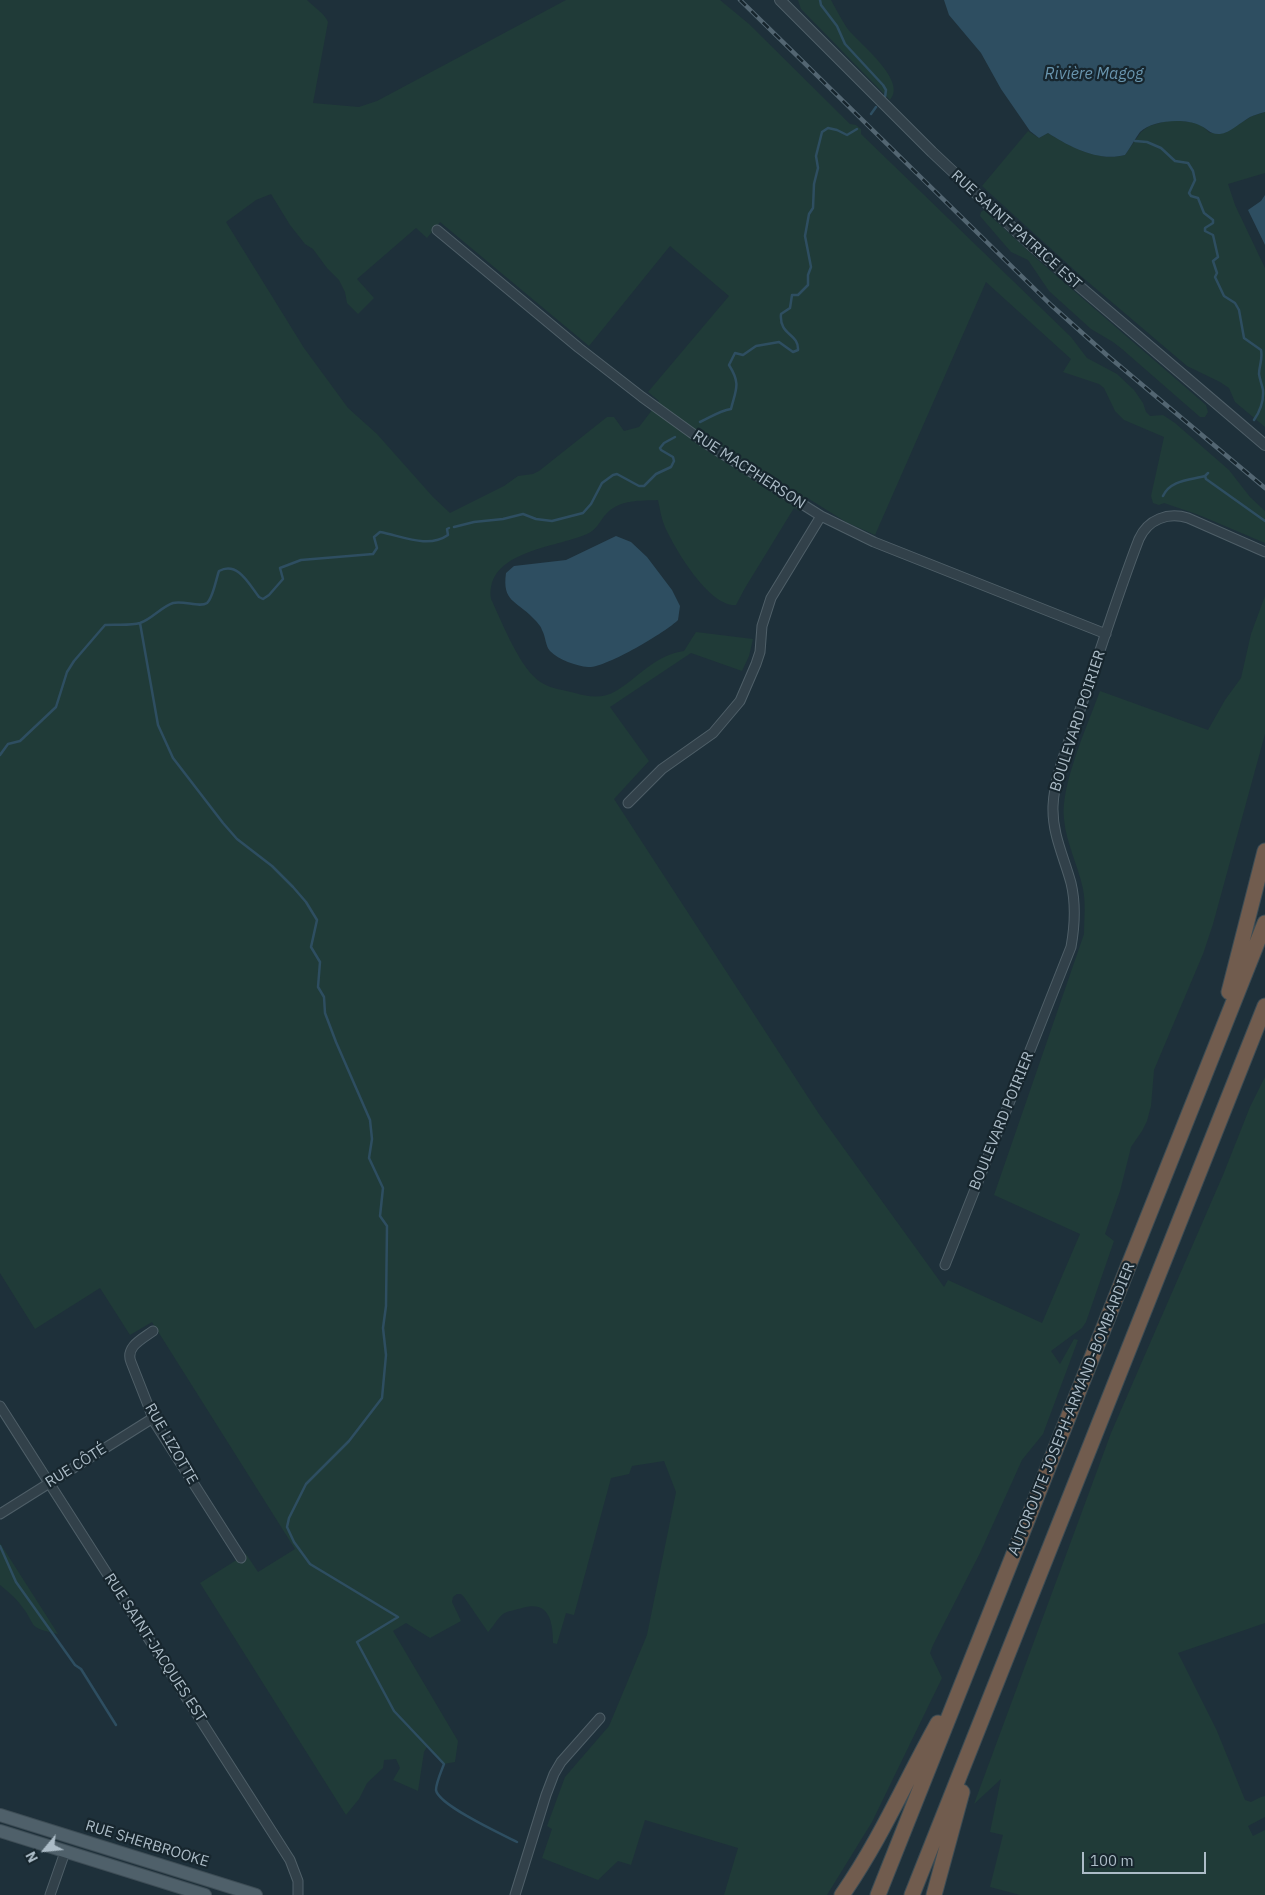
<!DOCTYPE html>
<html>
<head>
<meta charset="utf-8">
<style>
  body { margin:0 }
  #map { position:relative; width:1265px; height:1895px; overflow:hidden; background:#1e303a; font-family:"IBM Plex Sans",sans-serif }
  canvas { display:block }
  .north { position:absolute; left:20px; top:1825px; width:50px; height:50px; -webkit-text-stroke:4px #17262e; paint-order:stroke; rotate:242deg; font-size:14px; font-weight:700; line-height:20px; text-align:center; color:#acbcc7 }
  .north::after { content:''; display:block; margin:auto; width:18px; height:22px; background:#acbcc7; clip-path:polygon(50% 0,100% 100%,50% 72%,0 100%) }
  .scale { position:absolute; left:1082px; top:1852px; width:124px; height:22px; box-sizing:border-box; border:2px solid #acbcc7; border-top:0; padding-left:6px; font-size:15px; line-height:18px; white-space:nowrap; color:#acbcc7; -webkit-text-stroke:4px #17262e; paint-order:stroke }
</style>
</head>
<body>
<div id="map">
<canvas width="1265" height="1895"></canvas>
<div class="north">N</div>
<div class="scale">100 m</div>
</div>
<script>
const ctx = document.querySelector('canvas').getContext('2d');
ctx.lineJoin = 'round';
function fill(path, color) {
  ctx.fillStyle = color;
  ctx.fill(path, 'evenodd');
}
function trace(path, color, width, dash) {
  ctx.strokeStyle = color;
  ctx.lineWidth = width;
  ctx.lineCap = dash ? 'butt' : 'round';
  ctx.setLineDash(dash || []);
  ctx.stroke(path);
}
function write(font, color, halo, rows, align = 'center') {
  ctx.font = font + ' "IBM Plex Sans",sans-serif';
  ctx.lineWidth = 4.5;
  ctx.setLineDash([]);
  ctx.textBaseline = 'middle';
  ctx.strokeStyle = halo;
  ctx.fillStyle = color;
  for (const [text, x, y, turn = 0] of rows) {
    ctx.save();
    ctx.translate(x, y);
    ctx.rotate((+turn || 0) * Math.PI / 180);
    ctx.textAlign = isNaN(turn) ? turn : align;
    if (halo) ctx.strokeText(text, 0, 0);
    ctx.fillText(text, 0, 0);
    ctx.restore();
  }
}
fill(new Path2D(`
  M0,0H307C314,7 325,14 328,22L313,103L359,107L377,101L566,0H720L749,24L850,124L856,125L861,129V134L1071,337L1087,358L1117,374L1134,390L1143,403L1146,412L1150,416L1163,415L1175,423L1229,470L1250,497L1265,511V543L1199,515L1164,503L1159,505L1153,503L1151,496L1164,437L1124,420L1115,411L1104,388L1099,384L1063,372L1071,359L986,282L875,535L846,522L806,497L799,511L794,508L745,588L736,605C709,607 675,549 665,527C661,518 660,509 658,500C640,501 621,499 607,513C600,520 597,530 587,534C555,548 485,551 491,599C502,622 520,670 542,683C552,689 564,690 575,693C589,697 603,699 616,691C639,677 655,655 684,651L696,632L753,639L749,656L742,671L691,653L610,707L649,761L614,799L819,1114L944,1287L948,1280L1042,1323L1080,1234L994,1195L1084,934C1084,919 1086,904 1083,889C1078,865 1066,843 1064,819C1060,786 1088,724 1100,691L1208,730L1225,700L1241,678L1251,634L1265,596V734L1213,924L1203,954L1154,1070L1151,1106L1147,1121L1142,1131L1131,1147L1120,1191L1105,1234L1114,1241L1086,1322L1082,1328L1051,1351L1060,1364L1074,1339L1078,1340L1043,1434L1022,1460L980,1553L933,1645L930,1653L942,1678L872,1822L827,1895H724L738,1848L645,1820L631,1865L618,1861L598,1880L542,1858L552,1829L547,1826L565,1777L609,1726L647,1635L676,1492L664,1461L632,1466L629,1474L611,1478L574,1615L566,1613L557,1644L553,1643C553,1621 549,1600 522,1608C516,1610 507,1611 503,1614C497,1619 493,1627 488,1632L464,1597L461,1594H457L453,1597L452,1602L461,1621L430,1638L406,1623L393,1631L458,1741L455,1762L444,1764L427,1747L424,1752L418,1791L393,1780L400,1768L396,1759L384,1760L383,1768L367,1783L359,1799L346,1815L200,1583L246,1554L258,1572L295,1549L152,1322L130,1335L100,1288L35,1329L0,1273ZM271,194L290,225L305,244L313,249L327,268L339,280L345,292L347,303L358,314L374,298L357,279L416,228L427,238L440,222L589,346L670,246L729,296L648,392L659,401L639,427L624,431L614,417H607L539,471L533,474L518,476L504,486L450,513L433,497L377,434L348,408L304,348L226,222L256,200Z
  M798,0H831C836,9 841,19 847,28C858,43 908,80 890,100L801,9Z
  M1265,112V173L1228,184L1235,205L1265,268V427L1235,402L1229,388L1220,382L1187,366L1081,276L982,186L1028,131L1039,138L1048,133C1070,147 1099,162 1125,155L1141,132L1149,126L1170,120L1191,122L1201,125L1210,133H1225L1252,116Z
  M984,210L1037,259L1206,405L1208,412L1205,417H1200L1122,349L1113,342L1091,329L1049,291L1028,260L1011,252L980,216L981,212Z
  M1265,1077V1623L1178,1653L1217,1731L1245,1800L1251,1802L1261,1797L1265,1796V1817L1248,1826L1253,1836L1265,1830V1895H1020L990,1887L1003,1835L990,1832L1001,1779L974,1804L1111,1433L1223,1175L1250,1107Z
  M0,1543L58,1634C25,1627 38,1626 20,1604C15,1597 7,1591 0,1585Z`), '#203b38');
fill(new Path2D(`
  M944,0H1265V112C1260,113 1255,115 1250,117C1241,122 1230,133 1220,134C1210,135 1207,128 1199,125C1184,118 1152,120 1140,132C1135,139 1130,148 1125,155C1098,162 1070,147 1048,133L1039,138L1030,131L1001,89L981,53L949,15Z
  M1265,195V245L1248,210L1261,201Z
  M616,536L631,542L647,557L672,590L680,606L678,620C666,632 604,669 588,667C576,666 559,660 550,651C545,645 546,637 542,630C541,626 536,621 533,618C516,600 502,602 506,573L514,566L566,560Z`), '#2e4e61');
trace(new Path2D(`
  M820,0L821,5L837,26L845,44L883,85L886,90L885,97
  M871,114L876,107
  M1135,141L1147,142L1161,148L1175,161L1188,163L1193,171L1195,180L1189,193L1191,196L1198,198L1204,213L1213,220V223L1205,228V231L1213,235L1218,257L1213,261L1217,273L1215,277L1224,296L1235,303L1239,310L1244,338L1261,350C1263,359 1259,366 1259,374C1260,380 1262,385 1263,390C1264,402 1260,411 1254,420
  M700,422C711,417 719,411 731,409C736,389 741,384 729,365L735,353L743,355L756,346L779,342L793,352L798,350C799,333 779,336 781,314L790,308L792,295H798L808,285V275L811,267L805,236L809,214L813,208L814,184L818,168L816,156L822,132L828,128L837,130L847,135L857,129
  M1208,473L1205,476L1206,479L1265,521
  M1163,496C1170,480 1190,480 1205,476
  M454,527L474,522L503,519L523,514L536,519L552,521L583,513L591,504L602,483L613,475L617,474L639,486H644L656,474L671,467L674,461L673,457L661,450L660,448L664,443L675,437
  M140,623L158,725L173,758L223,823L237,839L272,866L293,887L306,902L317,920L311,947L320,962L318,987L324,997L325,1013L336,1042L370,1120L372,1139L369,1158L383,1188L380,1216L387,1226L386,1306L383,1328L386,1355L382,1398L349,1441L306,1484L289,1518L287,1527L294,1542L310,1564L398,1617L357,1642L394,1711L444,1764C441,1772 436,1783 436,1790C438,1805 503,1835 517,1842
  M0,755L8,744L20,741L56,707L67,672L74,661L105,625C115,624 130,626 140,623C152,619 161,607 173,603C183,600 200,608 207,603C213,598 216,579 219,571C238,561 249,584 259,597L263,599L269,595L283,579L280,568L301,560L373,554L377,548L374,537L380,532C402,536 428,549 448,535L447,529L449,528
  M0,1546L16,1582L75,1665L81,1669L116,1725`), '#2e4e61', 2.5);
const minor = new Path2D(`
  M437,230L579,348L642,397L707,444L821,516L874,542L1106,634
  M628,803L662,769L713,733L740,701L756,664L760,652L762,626L771,598L821,516
  M945,1265L1071,947C1075,925 1076,904 1071,883C1064,857 1052,834 1053,806C1054,775 1072,734 1082,704C1101,649 1118,593 1139,539C1148,519 1168,512 1188,518L1265,552
  M153,1331C142,1339 125,1347 131,1362L155,1423L241,1558
  M0,1406L290,1860L298,1881V1895
  M0,1514L153,1418
  M50,1895L65,1852
  M515,1895L546,1795L554,1774L561,1762L600,1718`);
const tertiary = new Path2D(`
  M780,0L932,152L1031,245L1265,445`);
const primary = new Path2D(`
  M0,1815L256,1895
  M0,1831L205,1895`);
const motorway = new Path2D(`
  M1229,992L1265,851
  M842,1895C881,1839 905,1782 938,1723
  M878,1895L1265,923
  M912,1895L1265,1006
  M934,1895L962,1792`);
trace(minor, '#4f5f68', 11);
trace(tertiary, '#4f5f68', 12);
trace(primary, '#3e4d56', 14);
trace(motorway, '#3c4c54', 17);
trace(minor, '#32414a', 9);
trace(tertiary, '#32414a', 10);
trace(primary, '#4f606a', 12);
trace(motorway, '#715c4e', 15);
const rail = new Path2D(`
  M740,0L1051,305L1109,357L1265,488`);
trace(rail, '#536672', 4.5);
trace(rail, '#17262e', 2.5, [8]);
write('15px', '#acbcc7', '#17262e', [
  ["RUE SAINT-PATRICE EST",1016,230,42],
  ["RUE MACPHERSON",749,470,33],
  ["BOULEVARD POIRIER",1078,721,-72],
  ["BOULEVARD POIRIER",1002,1121,-68],
  ["AUTOROUTE JOSEPH-ARMAND-BOMBARDIER",1072,1409,-68],
  ["RUE LIZOTTE",171,1444,60],
  ["RUE CÔTÉ",76,1466,-32],
  ["RUE SAINT-JACQUES EST",155,1648,57],
  ["RUE SHERBROOKE",147,1844,17]
]);
write('italic 16px', '#6995ae', '#17262e', [
  ["Rivière Magog",1094,74]
]);
</script>
</body>
</html>
